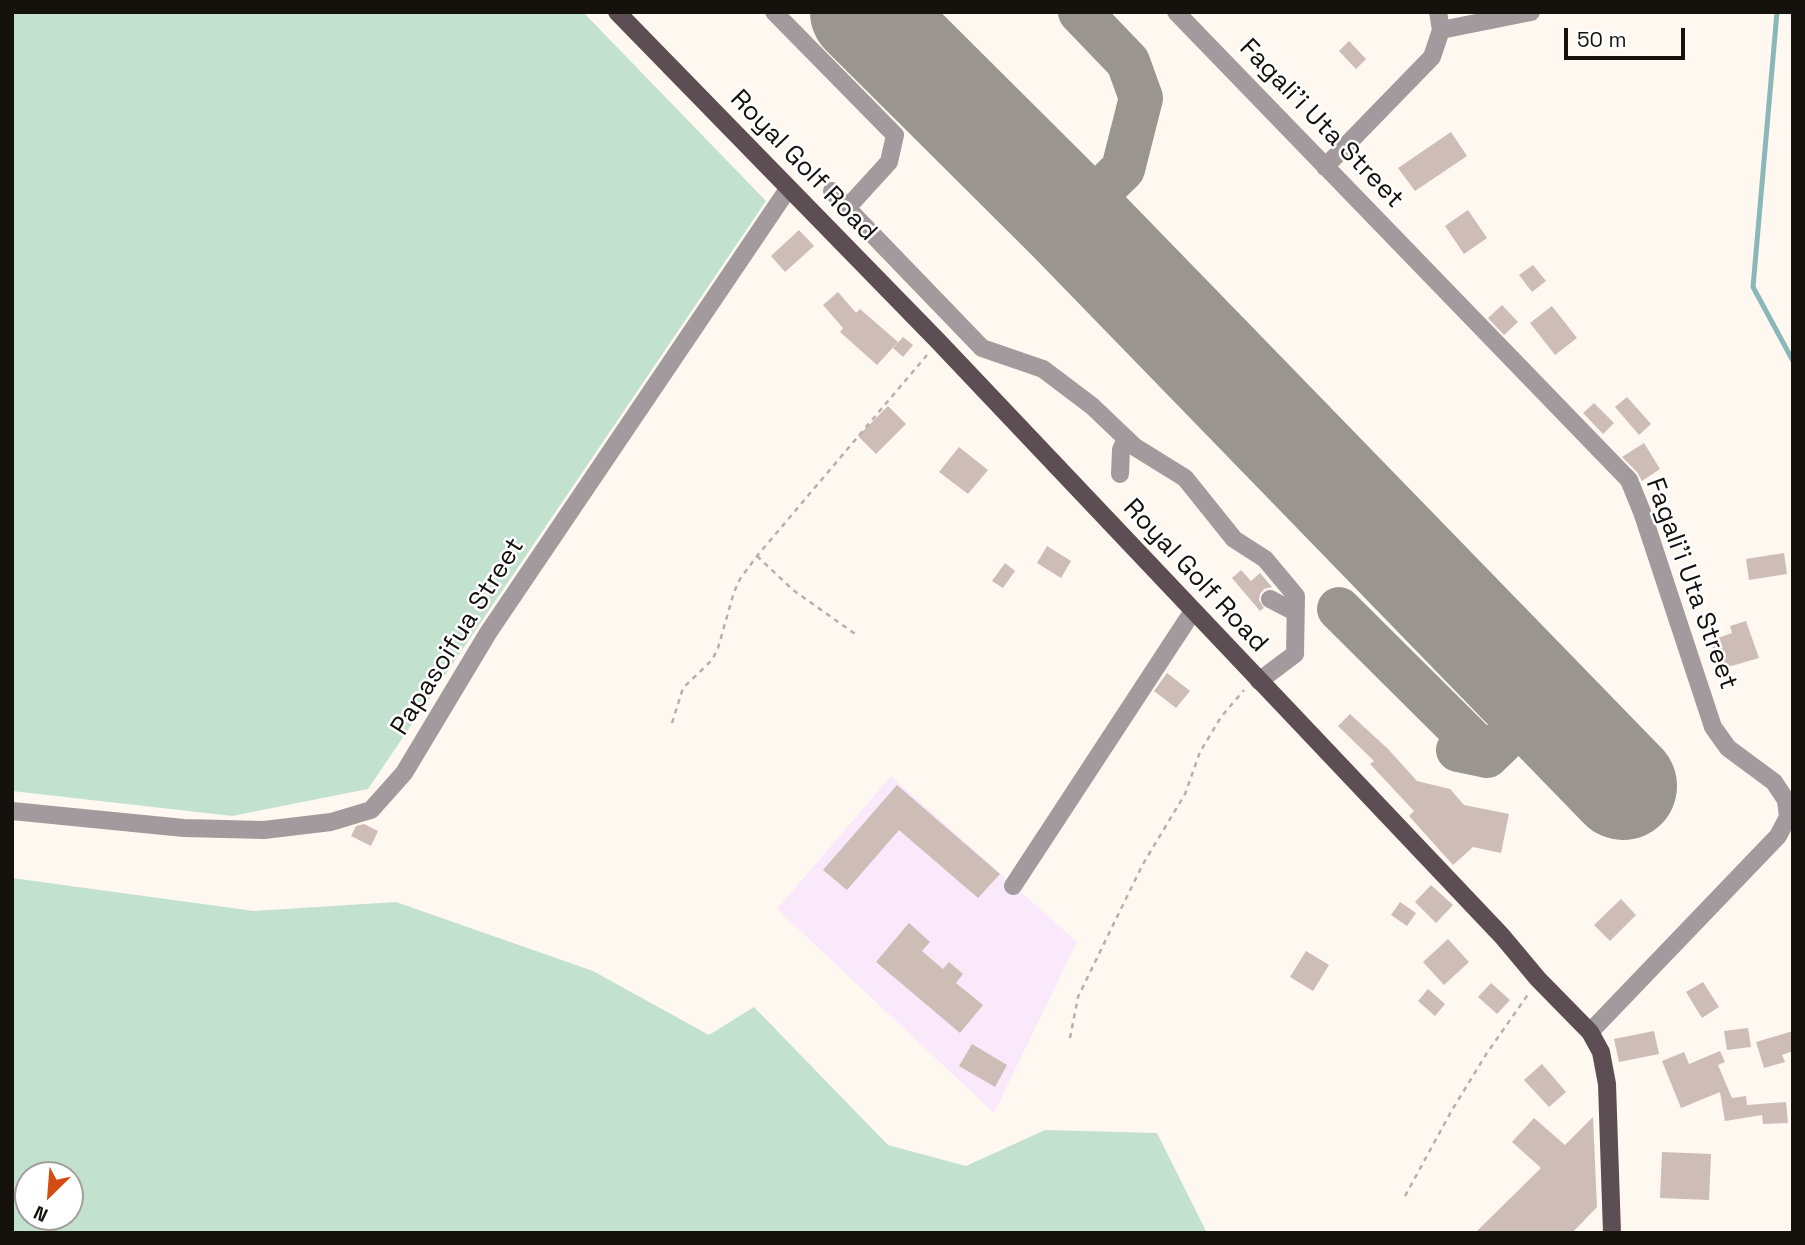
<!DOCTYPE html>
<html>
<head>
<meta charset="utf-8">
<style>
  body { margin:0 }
  #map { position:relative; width:1805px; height:1245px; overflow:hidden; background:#fef8f0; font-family:"Space Grotesk",sans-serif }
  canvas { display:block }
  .frame { position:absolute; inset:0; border:14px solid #15110d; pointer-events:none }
  .north { position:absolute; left:14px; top:1161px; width:70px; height:70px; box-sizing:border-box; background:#fff; border:2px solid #a1a09e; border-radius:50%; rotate:205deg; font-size:19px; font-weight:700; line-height:28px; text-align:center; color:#15110d }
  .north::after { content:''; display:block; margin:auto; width:24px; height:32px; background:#d34d13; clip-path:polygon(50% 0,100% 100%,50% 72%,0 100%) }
  .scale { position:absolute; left:1564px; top:28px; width:121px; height:32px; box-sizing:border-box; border:4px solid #15110d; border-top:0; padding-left:9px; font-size:21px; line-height:24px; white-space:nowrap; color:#15110d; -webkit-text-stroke:5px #fff; paint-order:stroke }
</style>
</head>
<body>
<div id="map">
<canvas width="1805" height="1245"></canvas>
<div class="frame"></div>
<div class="north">N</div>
<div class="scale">50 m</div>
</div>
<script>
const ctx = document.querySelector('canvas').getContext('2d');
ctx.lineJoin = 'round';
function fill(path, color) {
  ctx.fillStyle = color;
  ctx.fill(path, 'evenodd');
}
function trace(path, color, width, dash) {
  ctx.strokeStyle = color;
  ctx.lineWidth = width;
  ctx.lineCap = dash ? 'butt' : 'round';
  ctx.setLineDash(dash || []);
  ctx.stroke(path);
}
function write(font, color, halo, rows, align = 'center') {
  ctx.font = font + ' "Space Grotesk",sans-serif';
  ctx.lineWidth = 5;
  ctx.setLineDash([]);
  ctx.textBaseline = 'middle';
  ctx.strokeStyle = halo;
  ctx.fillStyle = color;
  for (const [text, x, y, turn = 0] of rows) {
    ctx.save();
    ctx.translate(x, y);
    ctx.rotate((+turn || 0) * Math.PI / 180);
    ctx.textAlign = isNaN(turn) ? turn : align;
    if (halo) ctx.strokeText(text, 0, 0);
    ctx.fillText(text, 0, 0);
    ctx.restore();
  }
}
fill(new Path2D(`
  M891,776L1077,942L994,1113L777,909Z`), '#fae9fa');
fill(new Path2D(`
  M12,12H583L766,201L368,789L232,816L12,791Z
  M12,878L254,911L396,902L593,971L709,1035L754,1007L888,1145L966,1166L1045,1130L1157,1133L1207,1233H12ZM28,1175H70V1217H28Z`), '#c2e1cf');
trace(new Path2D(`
  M1777,12L1753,287L1793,361`), '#8ab8b9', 5);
trace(new Path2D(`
  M1072,219L1123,169L1141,98L1128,62L1080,12
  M1339,609L1487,756
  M1458,750L1487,756L1542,703`), '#9a968f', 44);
trace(new Path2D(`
  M864,12L1072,219L1623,786`), '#9a968f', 108);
fill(new Path2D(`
  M1349,41L1366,59L1356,69L1339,51Z
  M1451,132L1467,156L1415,191L1398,168Z
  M1468,210L1487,238L1464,254L1445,226Z
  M799,230L814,246L785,272L771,256Z
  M1533,265L1546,281L1532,292L1519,275Z
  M838,292L856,313L860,309L898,342L877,365L840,332L843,328L823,305Z
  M1502,305L1518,322L1504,335L1488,318Z
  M1552,306L1577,338L1555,355L1530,323Z
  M903,337L913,345L903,357L893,348Z
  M1627,397L1651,424L1639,435L1615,407Z
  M1594,403L1614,423L1603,434L1583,413Z
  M888,406L906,424L876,454L858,436Z
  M1644,443L1660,469L1642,481L1637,472L1622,457Z
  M959,447L988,470L968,494L939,472Z
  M1047,546L1071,561L1061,578L1037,563Z
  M1784,553L1787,574L1749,580L1746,559Z
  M1005,563L1015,571L1003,588L992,581Z
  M1241,570L1251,581L1260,573L1272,587L1264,589L1260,594L1259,600L1264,608L1260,611L1232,578Z
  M1746,621L1759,658L1721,669L1710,641L1732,633L1730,626Z
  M1167,673L1190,691L1176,708L1154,691Z
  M1350,714L1388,749L1417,781L1450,789L1464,805L1509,814L1501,853L1473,847L1453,865L1409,816L1414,811L1370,764L1374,761L1338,726Z
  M897,785L1000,874L978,898L899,830L847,890L823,870Z
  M364,824L378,831L371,846L351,836L356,826Z
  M1431,885L1453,905L1436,923L1415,902Z
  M1621,899L1636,915L1610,941L1594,925Z
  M1400,902L1416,913L1407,926L1391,915Z
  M909,923L930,942L922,951L943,969L949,962L963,974L956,983L983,1005L960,1033L876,962Z
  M1448,939L1469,962L1444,985L1423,962Z
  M1306,951L1329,965L1313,991L1290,977Z
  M1703,982L1719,1007L1702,1018L1686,992Z
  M1491,983L1510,1000L1497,1014L1478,997Z
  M1428,989L1445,1004L1435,1016L1418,1001Z
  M1748,1028L1751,1047L1727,1050L1724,1031Z
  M1654,1031L1659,1054L1619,1062L1614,1039Z
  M1793,1031V1051L1782,1055L1785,1062L1764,1068L1756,1042Z
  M972,1044L1007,1065L995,1087L959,1066Z
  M1720,1051L1725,1062L1718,1065L1732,1098L1746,1096L1747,1105L1786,1102L1788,1123L1763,1124L1762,1115L1725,1121L1720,1092L1681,1108L1662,1061L1684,1052L1689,1064Z
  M1542,1064L1566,1092L1549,1107L1524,1080Z
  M1593,1117L1597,1207L1572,1233H1475L1541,1168L1512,1142L1534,1118L1565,1145Z
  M1662,1152L1711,1154L1709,1200L1660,1198Z`), '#cebcb7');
trace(new Path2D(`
  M757,556L793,590L858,636
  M672,723L683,688L712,660L718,648L734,592L740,579L757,556L927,355
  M1070,1038L1078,997L1114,923L1143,864L1185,794L1200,752L1221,717L1244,690
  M1405,1196L1452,1110L1487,1053L1529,993`), '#b6b0aa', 2.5, [5, 5]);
trace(new Path2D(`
  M774,12L895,135L889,162L847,208L982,348L1043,369L1092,406L1135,447L1185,478L1234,539L1265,559L1296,596L1295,654L1259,681
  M1176,12L1629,480L1642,512L1713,727L1728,748L1774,782L1786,800L1788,817L1778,836L1590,1032
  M1441,30L1531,12
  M1325,167L1432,57L1441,30L1438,12
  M832,191L847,208
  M1120,474L1121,450L1126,438
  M1270,599L1295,612
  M12,811L184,828L264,830L331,822L371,810L404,773L488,633L788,189
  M1013,886L1193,611`), '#a29a9c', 18);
trace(new Path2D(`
  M617,12L938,341L1502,936L1538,979L1590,1032L1601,1052L1607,1084L1612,1233`), '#5c4e52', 18);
write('26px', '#15110d', '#fff', [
  ["Fagali'i Uta Street",1321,124,46],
  ["Royal Golf Road",803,166,46],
  ["Royal Golf Road",1195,576,47],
  ["Fagali'i Uta Street",1691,584,70],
  ["Papasoifua Street",458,637,-58]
]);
</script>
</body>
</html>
